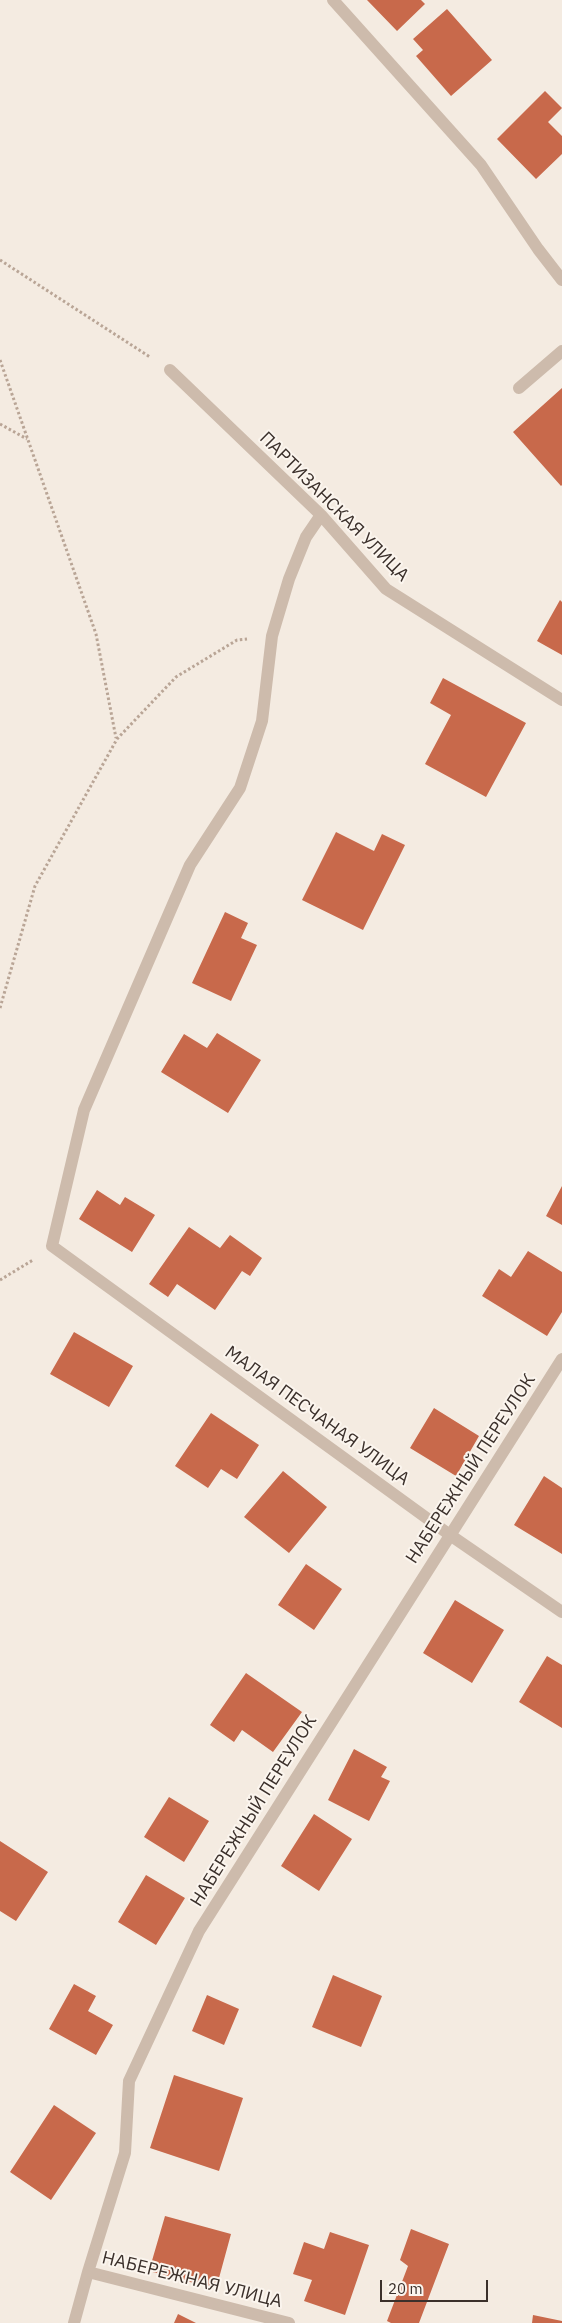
<!DOCTYPE html>
<html>
<head>
<meta charset="utf-8">
<style>
  body { margin:0 }
  #map { position:relative; width:562px; height:2323px; overflow:hidden; background:#f4ebe1; font-family:"IBM Plex Sans",sans-serif }
  canvas { display:block }
  .scale { position:absolute; left:380px; top:2280px; width:108px; height:22px; box-sizing:border-box; border:2px solid #3b302b; border-top:0; padding-left:6px; font-size:15px; line-height:18px; white-space:nowrap; color:#3b302b; -webkit-text-stroke:4px #fbf5ee; paint-order:stroke }
</style>
</head>
<body>
<div id="map">
<canvas width="562" height="2323"></canvas>
<div class="scale">20 m</div>
</div>
<script>
const ctx = document.querySelector('canvas').getContext('2d');
ctx.lineJoin = 'round';
function fill(path, color) {
  ctx.fillStyle = color;
  ctx.fill(path, 'evenodd');
}
function trace(path, color, width, dash) {
  ctx.strokeStyle = color;
  ctx.lineWidth = width;
  ctx.lineCap = dash ? 'butt' : 'round';
  ctx.setLineDash(dash || []);
  ctx.stroke(path);
}
function write(font, color, halo, rows, align = 'center') {
  ctx.font = font + ' "IBM Plex Sans",sans-serif';
  ctx.lineWidth = 4;
  ctx.setLineDash([]);
  ctx.textBaseline = 'middle';
  ctx.strokeStyle = halo;
  ctx.fillStyle = color;
  for (const [text, x, y, turn = 0] of rows) {
    ctx.save();
    ctx.translate(x, y);
    ctx.rotate((+turn || 0) * Math.PI / 180);
    ctx.textAlign = isNaN(turn) ? turn : align;
    if (halo) ctx.strokeText(text, 0, 0);
    ctx.fillText(text, 0, 0);
    ctx.restore();
  }
}
fill(new Path2D(`
  M367,0H421L425,4L397,31Z
  M447,9L492,60L451,96L416,56L423,50L413,39Z
  M545,91L562,108L548,122L562,136V154L536,179L497,139Z
  M562,388V485L561,486L513,432Z
  M560,600L562,602V655L537,641Z
  M443,678L526,723L486,797L425,764L451,715L430,703Z
  M336,832L374,851L382,834L405,845L363,930L302,900Z
  M225,912L248,923L241,938L257,945L231,1001L192,983Z
  M217,1033L261,1060L228,1113L161,1072L184,1034L207,1048Z
  M562,1186V1225L546,1216Z
  M97,1190L120,1205L125,1197L155,1215L132,1252L79,1219Z
  M189,1227L220,1248L230,1235L262,1258L250,1276L242,1271L215,1310L177,1284L168,1297L149,1284Z
  M528,1251L562,1272V1312L547,1336L482,1296L499,1269L511,1277Z
  M74,1332L133,1366L109,1407L50,1374Z
  M434,1408L479,1436L456,1476L410,1448Z
  M211,1413L259,1445L237,1479L221,1469L208,1488L175,1466Z
  M283,1471L327,1507L289,1553L244,1517Z
  M544,1476L562,1488V1554L514,1525Z
  M306,1564L342,1589L314,1630L278,1605Z
  M455,1600L504,1630L472,1683L423,1653Z
  M547,1656L562,1665V1728L519,1702Z
  M246,1673L302,1712L273,1752L242,1730L234,1742L210,1725Z
  M354,1749L387,1767L381,1777L390,1781L369,1821L328,1800Z
  M169,1797L209,1821L184,1862L144,1837Z
  M314,1814L352,1839L319,1891L281,1866Z
  M0,1841L48,1872L16,1921L0,1911Z
  M146,1875L185,1898L156,1945L118,1922Z
  M333,1975L382,1996L361,2047L312,2027Z
  M74,1984L96,1996L88,2011L113,2025L96,2055L49,2029Z
  M207,1995L239,2009L224,2045L192,2031Z
  M174,2075L243,2098L219,2171L150,2148Z
  M54,2105L96,2133L51,2200L10,2172Z
  M165,2216L231,2234L216,2289L149,2271Z
  M411,2229L449,2244L419,2323H391L387,2321L408,2266L400,2260Z
  M330,2232L369,2245L345,2315L304,2301L312,2280L293,2274L304,2242L324,2249Z
  M178,2314L196,2323H174Z
  M533,2315L562,2321V2323H532Z`), '#c8694b');
trace(new Path2D(`
  M0,260L150,357
  M0,360L96,634L116,738
  M0,424L27,439
  M0,1008L35,886L117,739L176,677L237,640L247,639
  M0,1280L33,1260`), '#b9a596', 3, [2.5, 2.5]);
trace(new Path2D(`
  M333,0L481,165L538,249L562,280
  M170,370L321,515L386,589L562,700
  M519,388L562,351
  M321,515L306,537L289,579L272,636L262,721L240,788L190,865L84,1110L52,1246L450,1535L562,1612
  M88,2272L289,2323
  M74,2323L88,2272L125,2153L129,2081L199,1931L562,1359`), '#cdbbac', 12);
write('18px', '#3b302b', '#fbf5ee', [
  ["ПАРТИЗАНСКАЯ УЛИЦА",334,507,45],
  ["МАЛАЯ ПЕСЧАНАЯ УЛИЦА",317,1416,36],
  ["НАБЕРЕЖНЫЙ ПЕРЕУЛОК",471,1469,-57],
  ["НАБЕРЕЖНЫЙ ПЕРЕУЛОК",254,1811,-58],
  ["НАБЕРЕЖНАЯ УЛИЦА",192,2280,14]
]);
</script>
</body>
</html>
